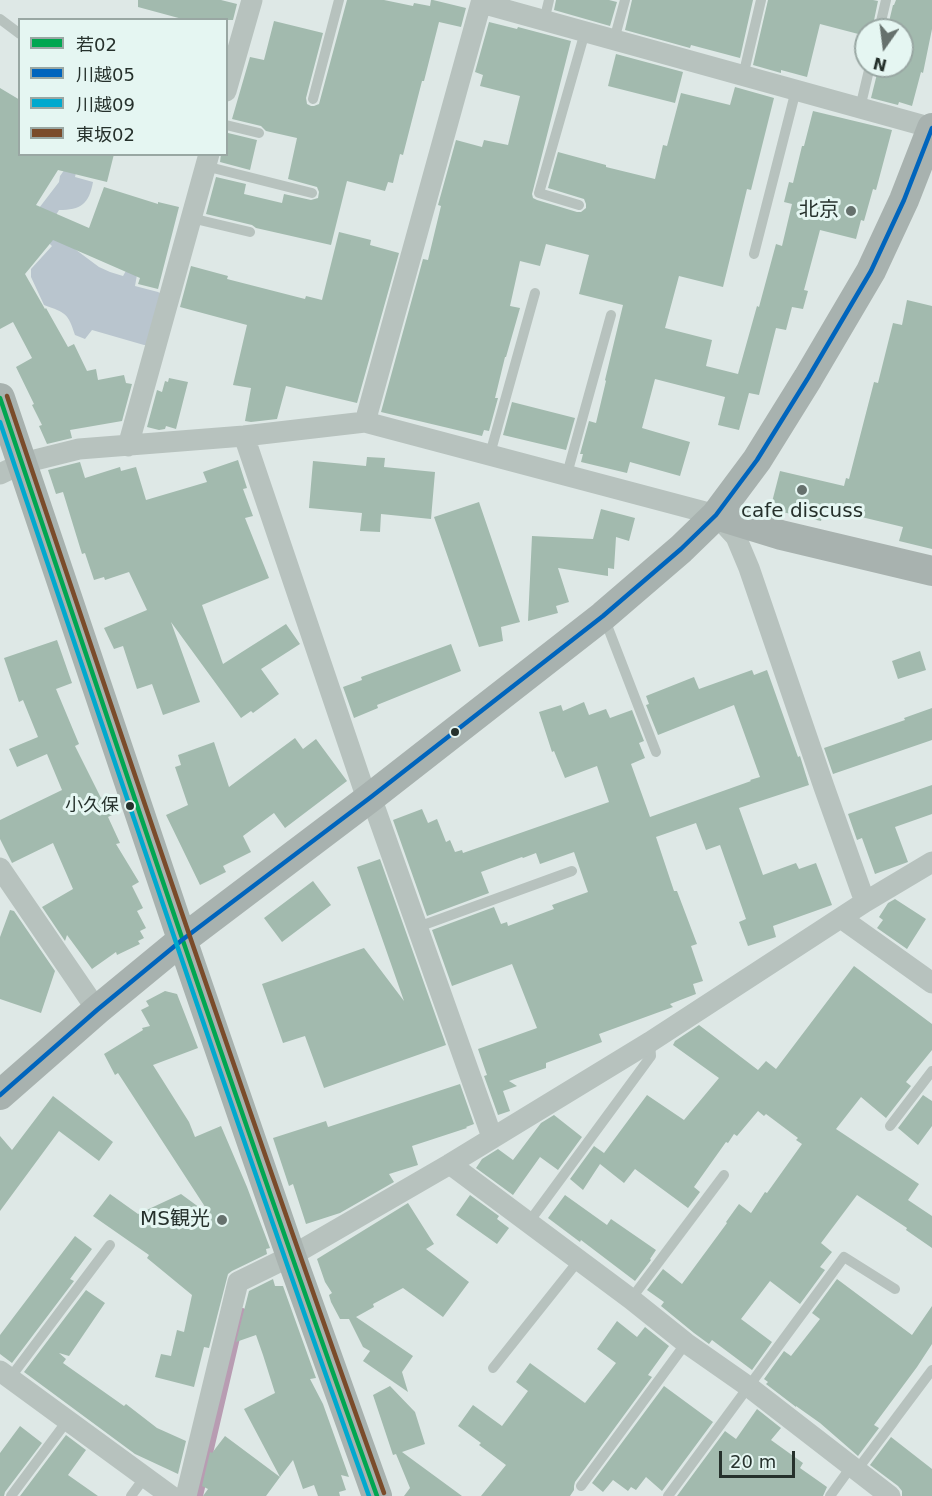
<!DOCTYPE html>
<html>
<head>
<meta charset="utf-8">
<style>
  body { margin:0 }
  #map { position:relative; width:932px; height:1496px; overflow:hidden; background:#dee8e6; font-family:"DejaVu Sans","Noto Sans JP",sans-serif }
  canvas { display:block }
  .legend { position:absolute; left:18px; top:18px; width:210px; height:138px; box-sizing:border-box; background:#e5f6f2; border:2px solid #99a7a3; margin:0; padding:8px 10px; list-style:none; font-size:18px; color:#26312c }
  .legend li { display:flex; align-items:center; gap:12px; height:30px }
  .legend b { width:30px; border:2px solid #99a7a3 }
  .north { position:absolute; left:854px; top:18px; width:60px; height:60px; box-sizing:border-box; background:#e5f6f2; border:2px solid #99a7a3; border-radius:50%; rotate:194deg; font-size:16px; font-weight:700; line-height:24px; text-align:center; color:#26312c }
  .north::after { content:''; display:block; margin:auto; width:21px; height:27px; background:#66716d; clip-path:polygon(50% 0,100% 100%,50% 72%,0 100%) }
  .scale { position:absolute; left:719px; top:1451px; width:76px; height:27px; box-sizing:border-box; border:3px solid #26312c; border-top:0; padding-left:8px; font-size:18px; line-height:21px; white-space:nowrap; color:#26312c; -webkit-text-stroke:4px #e5f6f2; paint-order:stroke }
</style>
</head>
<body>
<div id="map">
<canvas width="932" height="1496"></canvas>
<ul class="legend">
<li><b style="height:8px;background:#00a651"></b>若02</li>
<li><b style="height:8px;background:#0065bd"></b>川越05</li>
<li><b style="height:8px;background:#00a9ce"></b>川越09</li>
<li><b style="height:8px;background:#7a4b2a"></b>東坂02</li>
</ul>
<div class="north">N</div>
<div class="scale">20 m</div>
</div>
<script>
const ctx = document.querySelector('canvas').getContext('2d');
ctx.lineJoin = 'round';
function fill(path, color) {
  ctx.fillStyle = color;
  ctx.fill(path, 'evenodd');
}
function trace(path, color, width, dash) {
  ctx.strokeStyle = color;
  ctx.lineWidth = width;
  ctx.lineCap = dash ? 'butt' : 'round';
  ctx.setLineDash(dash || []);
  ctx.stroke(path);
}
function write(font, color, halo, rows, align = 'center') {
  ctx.font = font + ' "DejaVu Sans","Noto Sans JP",sans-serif';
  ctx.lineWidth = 6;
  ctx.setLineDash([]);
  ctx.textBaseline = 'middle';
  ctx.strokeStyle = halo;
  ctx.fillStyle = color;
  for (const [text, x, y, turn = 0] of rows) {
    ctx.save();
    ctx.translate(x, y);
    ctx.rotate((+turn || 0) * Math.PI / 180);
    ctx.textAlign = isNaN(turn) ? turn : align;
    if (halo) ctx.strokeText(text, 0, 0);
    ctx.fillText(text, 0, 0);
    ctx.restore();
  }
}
fill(new Path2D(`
  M75,155H80L75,177L93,182C89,204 81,210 59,210L53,220L60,238L99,267L110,272L123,276L127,269H138L135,286L158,292L165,296L154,345H144L92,330L85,339L75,335C68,313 66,313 44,305L31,277V269L52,246L40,235L26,225L59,182L60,176Z`), '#b9c5ce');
trace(new Path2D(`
  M199,1496L242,1312`), '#b89cb2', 8);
fill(new Path2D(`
  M138,0H221L237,4L233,20H186L138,7Z
  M347,0H384L413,6L414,3L430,6L431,0H433L466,8L461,27L439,22L424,81H422L403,155L400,154L393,183L388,182L385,191L347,181L331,245L256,228L252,225L206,214L216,177L246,184L244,194L282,203L284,194L311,200L318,198L319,192L317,187L288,179L297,138L266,131L261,126L232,119L250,57L264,60L274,21L323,33L306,98L307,104L311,106H314L319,104Z
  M556,0H609L617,2L610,26L554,10Z
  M632,0H753L740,58L691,45L690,48L625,30Z
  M768,0H873L878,1L872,30H866V36L820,24L807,77L781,70V73L753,65Z
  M896,0H932V29L923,73L921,72L912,106L899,102L898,105L871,98L879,66H902V30H887L893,5H894Z
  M489,22L517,29L518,27L571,41L532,194L533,198L537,200L577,212H581L586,208V204L584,199L548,188L558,152L606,165V167L655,179L663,145L667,146L681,93L730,105L735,87L774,98L751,190L747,189L723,287L679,276L665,328L712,340L706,366L738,374L757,306L759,307L776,244L782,246L792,204L784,202L789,182L793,183L802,146H804L813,111L892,130L876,190L873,189L864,221L861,220L856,239L820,230L804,290L808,291L803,309L792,307L786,330L776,328L759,395L749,393L739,430L718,425L725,397L655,379L642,428L690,442L680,476L630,462L627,473L581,462L583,454H580L589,421L596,423L606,381L605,380L623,305L579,294L589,255L546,244L540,266L520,261L510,306L520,308L506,357H505L495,398H498L489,431L484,430L482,436L381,412L423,259L428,260L441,206L438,205L456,140L482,147L484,140L508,145L520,96L480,86L483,75L475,72Z
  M616,54L683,72L675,103L608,86Z
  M0,88L20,100V154H114L107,182L58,170L36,205L89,228L104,187L158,204V202L179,207L158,289L138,284L140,278L53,240L25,274L45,309L46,308L68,347L74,344L87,371L96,369L98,380L124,375L126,383L132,384L122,421L70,430L72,438L47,444L39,426L42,425L32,405L34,404L16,367L32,358L13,322L0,329Z
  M228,133L257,140L250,170L220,162L221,154H226V140Z
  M339,232L371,240L370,245L399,253L357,403L286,386L277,419L251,422L245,421L251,388L233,385L247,325L180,307L191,266L228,276L227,279L305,299L306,296L322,300Z
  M907,300L932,306V549L899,541L903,527L824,508L821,521L774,510L776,503L772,502L780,471L844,486L846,478L849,479L874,382L878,383L893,323L902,325Z
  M169,378L188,382L176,429L166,426L165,429L159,430L147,427L157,390L162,392L165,381L168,382Z
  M512,402L575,418L566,450L503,435Z
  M367,457L385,458L384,467L435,472L431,519L381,514L380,532L360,531L362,513L309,508L313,461L366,466Z
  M238,460L247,488L243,489L253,516L245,518L269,578L202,605L223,664L286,624L300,644L261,669L279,694L253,713L251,711L241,718L171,622L200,702L163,715L152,684L137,689L123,646L114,649L104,628L147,610L129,572L105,580L104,577L94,580L85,553L82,554L63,492L56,494L48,470L80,462L85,478L120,467L121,471L136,467L146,500L207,482L203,472Z
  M479,502L520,622L501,627L503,641L479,647L434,517Z
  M601,509L635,518L629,541L616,537L614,569L608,568V576L558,568L569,602L556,606L558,613L528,621L532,536L593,539Z
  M57,640L72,683L56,689L79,744L75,746L101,798L105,796L114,814L108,817L120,843L116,844L139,882L132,886L143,908L137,911L146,928L140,931L144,938L138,941L140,944L117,955L116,952L92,969L67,935L65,941L42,907L73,889L53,843L12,863L0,839V820L62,790L47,754L17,767L9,749L38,737L23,700L19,702L4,658Z
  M451,644L461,671L377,705L378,708L354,718L343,687L362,680L361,677Z
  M920,651L926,670L898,679L892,661Z
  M752,670L754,675L767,670L798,757L800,756L809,785L739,808L763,875L796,863L799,869L816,863L832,905L773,926L776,937L748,946L739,922L746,919L720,845L706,850L696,823L656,837L674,891H677L697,944L691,946L703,981L693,984L696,994L670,1004L673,1007L599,1034L602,1042L546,1063V1068L509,1081L517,1086L503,1091L510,1111L498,1115L484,1076L487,1075L478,1049L537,1028L512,964L452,986L432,930L494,907L501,924L507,922L508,926L554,909L552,905L588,892L574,852L540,864L536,853L523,858L522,857L481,872L489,893L427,916L393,820L422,809L428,823L437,819L446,842L450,840L455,852L462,850L463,853L609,802L597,766L565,778L554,751L552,752L539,712L561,705L563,711L584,702L589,715L606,709L610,718L632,710L644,741L639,743L645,758L631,764L650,817L751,781L750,780L760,777L734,705L658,735L646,705L649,704L646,696L694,677L699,689Z
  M932,708V740L833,774L824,748L905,720L904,718Z
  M295,738L303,749L316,739L347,781L285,828L274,813L243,836L251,852L223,866L226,872L200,885L166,815L188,805L175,767L181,765L178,755L214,742L229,787Z
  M932,785V814L895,827L908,862L875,874L862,838L857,840L848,814Z
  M380,859L446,1045L324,1088L305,1036L283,1043L262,984L364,948L404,1001L357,867Z
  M313,881L331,905L282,942L264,918Z
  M895,899L926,919L907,949L877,928L883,920L879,917L888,903Z
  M10,910L14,911L55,971L41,1013L0,999V937Z
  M854,966L932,1024V1050L906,1082L911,1086L886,1118L861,1097L836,1129L919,1184L908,1200L932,1216V1248L906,1230L907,1228L857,1195L821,1243L832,1252L820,1267L825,1270L800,1304L770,1281L741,1319L772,1342L752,1370L712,1340L709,1344L694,1333L661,1306L664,1302L647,1290L663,1269L682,1284L727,1223L726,1222L739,1204L751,1213L765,1192L767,1193L802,1144L796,1140L798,1138L766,1114L764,1116L758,1111L737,1136L734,1134L728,1143L726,1142L694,1187L700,1192L688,1208L635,1169L624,1183L600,1164L583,1190L570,1179L594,1146L604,1153L647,1095L684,1120L719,1078L673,1045L675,1041L699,1025L758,1070L766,1061L776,1069Z
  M165,991L177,994L198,1048L153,1065L189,1122L195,1137L221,1126L247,1187L270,1248L266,1249L267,1254L232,1271L228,1274L209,1348L204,1347L194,1387L155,1377L161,1354L171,1356L177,1330L184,1332L192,1295L147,1258L149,1255L93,1216L110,1194L138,1214L181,1194L211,1216L118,1073L115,1075L104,1054L143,1030L142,1028L150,1026L141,1010L149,1006L146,1001Z
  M460,1084L474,1124L466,1127L467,1128L412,1146L418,1165L389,1174L394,1182L340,1213L306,1224L293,1184L289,1186L273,1138L326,1121L328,1127Z
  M923,1095L932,1101V1126L918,1145L898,1128Z
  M53,1096L113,1142L99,1161L59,1131L0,1211V1136L12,1150Z
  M554,1115L582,1137L558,1170L540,1157L513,1195L476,1168L482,1159L498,1149L513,1160L541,1123Z
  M470,1195L499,1216L497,1219L509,1228L497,1244L456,1215Z
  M565,1195L607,1225L611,1219L656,1250L650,1259L651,1260L635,1281L581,1240L580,1242L548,1218Z
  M408,1203L434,1244L426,1249L469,1282L443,1317L403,1288L373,1304L374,1307L356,1317L413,1356L402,1372L408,1392L363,1361L370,1351L363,1347L349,1319H340L331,1302L329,1295L332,1293L325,1282L317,1259Z
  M75,1236L92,1249L70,1279L74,1281L12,1363L0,1354V1335Z
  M273,1279L275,1286H283L316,1378L310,1379L323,1404L349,1477L341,1475L346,1490L339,1492L340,1496H318L314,1485L303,1489L293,1460L280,1477L244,1409L275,1393L263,1355L256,1335L236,1342L249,1291Z
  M837,1279L912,1335L932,1306V1344L917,1367L874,1425L879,1428L858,1456L820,1423L796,1406V1407L766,1384L768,1382L764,1379L784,1351L791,1356L820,1319L812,1313Z
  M86,1290L105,1303L69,1356L59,1353L66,1359L63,1363L124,1406L126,1404L157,1428L186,1441L178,1474L135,1454L24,1372Z
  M617,1321L637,1337L645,1327L669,1346L648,1375L652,1377L575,1482L574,1486V1490L570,1496H481L506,1465L479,1445L481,1443L458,1426L473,1405L502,1426L528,1391L516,1382L530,1363L585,1403L616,1363L597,1349Z
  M390,1386L415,1412L425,1444L402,1452L462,1496H404L410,1488L396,1454L393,1455L373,1395Z
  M664,1386L713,1422L662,1491L646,1477L636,1490L631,1487L628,1491L613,1480L603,1492L592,1483Z
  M757,1409L781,1428L771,1440L803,1463L800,1468L827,1487L823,1496H677L725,1431L736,1439Z
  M20,1426L42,1443L5,1492L4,1496H0V1453Z
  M66,1435L86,1450L68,1475L98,1496H20Z
  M225,1436L280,1477L266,1496H203L208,1489L202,1486L210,1452L212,1453Z
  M891,1437L932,1469V1496H902V1491L898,1486L870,1465Z`), '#a2baae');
trace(new Path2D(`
  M0,19L20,34
  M544,21L549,0
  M879,30L886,0
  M614,40L625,0
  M743,76L761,0
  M313,99L339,0
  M860,108L870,66
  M226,125L259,133
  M205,166L312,193
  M579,205L539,193L585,32
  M191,218L250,232
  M754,254L796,90
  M490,454L535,293
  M567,474L611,315
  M605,620L656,752
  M418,927L572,871
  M890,1126L932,1071
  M529,1222L651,1056L650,1042
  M631,1299L724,1175
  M493,1368L579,1260
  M10,1378L110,1245
  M857,1470L932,1370
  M581,1486L686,1343
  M11,1496L67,1421
  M131,1496L145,1477
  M668,1496L844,1257L895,1289
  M830,1496L851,1467`), '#b7c2be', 10);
trace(new Path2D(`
  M226,91L252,0
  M365,422L481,3L932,128
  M244,436L367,799
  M128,446L209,154
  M0,474L23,463L79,449L244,436L365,422L716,515L736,537L749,568L824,787L865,902
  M371,797L492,1137
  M0,868L97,1010
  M841,918L932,983
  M450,1164L631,1299L686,1343L749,1387L890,1496
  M0,1371L171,1496
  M186,1496L238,1282L291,1256L450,1164L650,1042L865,902L932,862`), '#b7c2be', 21);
trace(new Path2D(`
  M0,398L189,960L291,1256L377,1496
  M716,515L781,535L932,571
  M0,1095L97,1010L182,940L371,797L603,616L681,549L716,515L757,460L808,378L871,271L904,200L932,128`), '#a8b2af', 30);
trace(new Path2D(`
  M0,398C123,765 246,1132 377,1496`), '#00a651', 4.5);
trace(new Path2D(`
  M0,1095L97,1010L182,940L371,797L603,616L681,549L716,515L757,460L808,378L871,271L904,200L932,128`), '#0065bd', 4.5);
trace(new Path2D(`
  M0,422C121,781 241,1139 369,1496`), '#00a9ce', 4.5);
trace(new Path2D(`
  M7,396C130,762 254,1129 384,1493`), '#7a4b2a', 4.5);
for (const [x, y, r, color] of [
  [851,211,6,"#66716d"],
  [802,490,6,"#66716d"],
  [455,732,5,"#26312c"],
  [130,806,5,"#26312c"],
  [222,1220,6,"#66716d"]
]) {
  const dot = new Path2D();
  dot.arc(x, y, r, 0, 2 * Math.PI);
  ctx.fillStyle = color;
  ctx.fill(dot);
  trace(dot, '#e5f6f2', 2);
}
write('18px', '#26312c', '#e5f6f2', [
  ["小久保",119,806]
], 'right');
write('20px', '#26312c', '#e5f6f2', [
  ["北京",839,211],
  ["cafe discuss",802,512,"center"],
  ["MS観光",210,1220]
], 'right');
</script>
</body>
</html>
